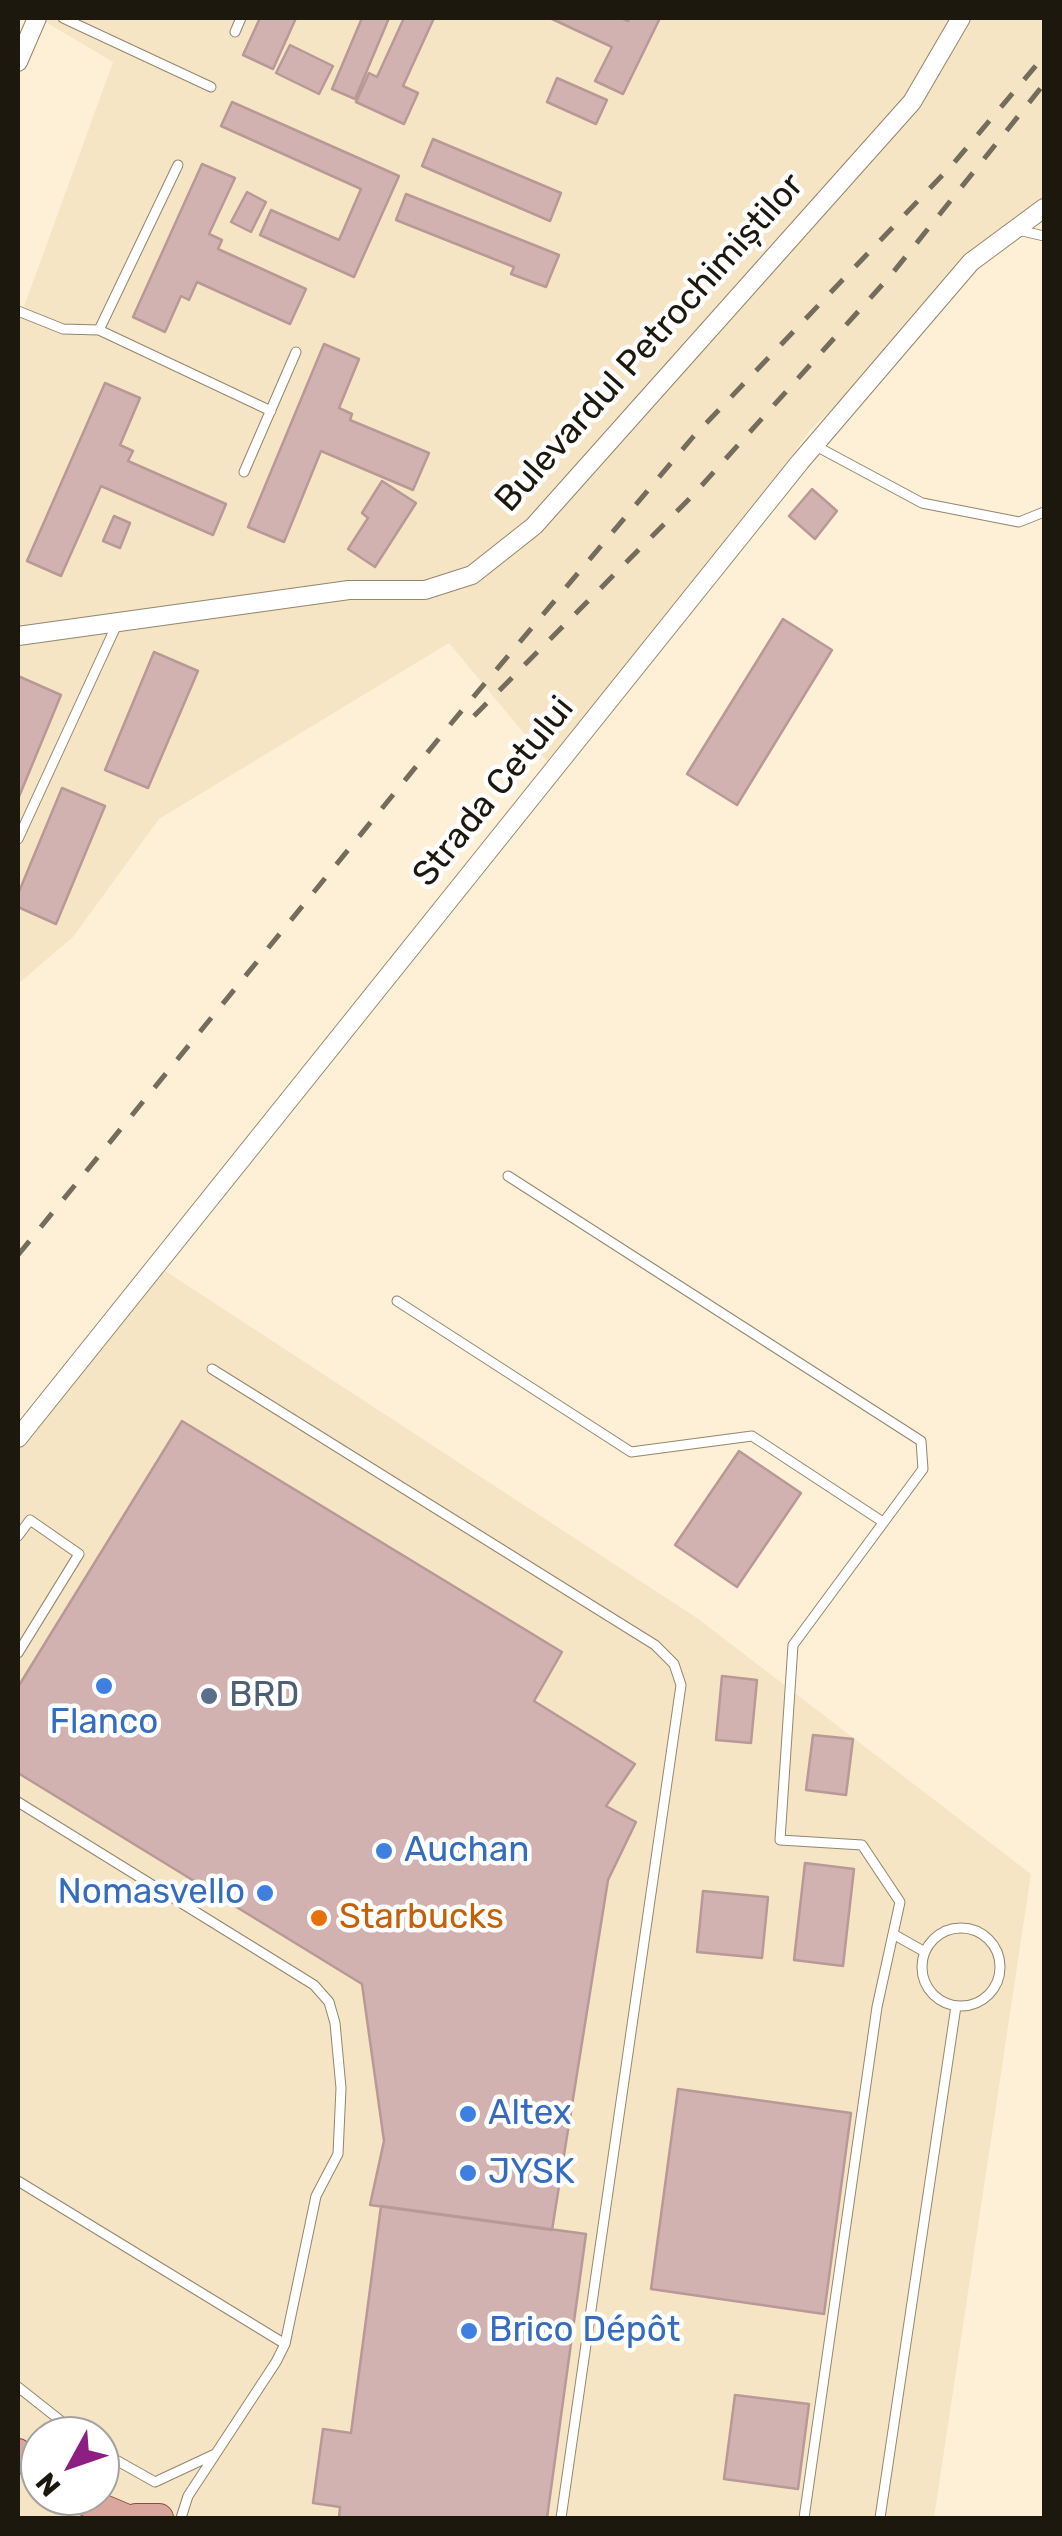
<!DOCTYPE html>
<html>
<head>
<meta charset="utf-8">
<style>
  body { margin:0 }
  #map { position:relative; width:1062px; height:2536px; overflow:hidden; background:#fef0d6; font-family:Rubik,sans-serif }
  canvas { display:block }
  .frame { position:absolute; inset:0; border:20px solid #1c180e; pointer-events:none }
  .north { position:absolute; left:20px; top:2416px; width:100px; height:100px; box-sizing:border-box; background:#fff; border:2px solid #a4a39f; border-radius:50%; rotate:230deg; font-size:28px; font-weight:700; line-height:40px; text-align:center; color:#1c180e }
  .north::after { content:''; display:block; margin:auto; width:35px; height:45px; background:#8d1f82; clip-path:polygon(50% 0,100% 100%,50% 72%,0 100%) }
</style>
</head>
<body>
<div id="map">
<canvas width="1062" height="2536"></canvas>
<div class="frame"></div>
<div class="north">N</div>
</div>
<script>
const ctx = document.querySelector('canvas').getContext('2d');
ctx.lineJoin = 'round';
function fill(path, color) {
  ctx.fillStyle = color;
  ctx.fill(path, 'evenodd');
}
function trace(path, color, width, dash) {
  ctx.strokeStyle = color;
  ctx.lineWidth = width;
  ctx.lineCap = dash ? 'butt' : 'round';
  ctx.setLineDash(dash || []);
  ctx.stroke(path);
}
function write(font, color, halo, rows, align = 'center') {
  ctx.font = font + ' Rubik,sans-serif';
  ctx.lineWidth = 9;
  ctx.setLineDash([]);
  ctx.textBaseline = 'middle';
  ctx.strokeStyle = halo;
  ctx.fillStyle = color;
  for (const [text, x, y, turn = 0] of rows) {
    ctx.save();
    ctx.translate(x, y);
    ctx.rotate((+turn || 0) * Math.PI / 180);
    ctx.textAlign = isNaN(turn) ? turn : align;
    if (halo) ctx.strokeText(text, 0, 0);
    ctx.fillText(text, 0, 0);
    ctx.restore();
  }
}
fill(new Path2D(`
  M39,18H1044V207L810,430L692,596L547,761L449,643L159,819L73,937L18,984V323L113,62Z
  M156,1265L697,1618L1031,1874L934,2518H18V1438ZM40,2436H100V2496H40Z`), '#f6e5c4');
const building = new Path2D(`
  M260,18H296L273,69L243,55Z
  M362,18H389L355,99L332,89Z
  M404,18H434L403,86L418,93L404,124L356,102L369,73L377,77Z
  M550,18H621L628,21L629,18H660L623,94L595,81L612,47Z
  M290,45L333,66L319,94L276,73Z
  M557,78L607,100L596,124L547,102Z
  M232,102L399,176L354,277L260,235L271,210L339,240L361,189L221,126Z
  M433,139L561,193L550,221L422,166Z
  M202,164L235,178L209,234L222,240L218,249L306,289L290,324L197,282L189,300L181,296L165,332L133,317Z
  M247,192L266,202L251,232L231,222Z
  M406,194L559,255L546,287L511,274L514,267L396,220Z
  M324,344L359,359L339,408L352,414L350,420L429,453L413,490L321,451L284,542L248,527Z
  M105,383L140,398L120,445L133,451L128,461L226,504L213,535L101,486L61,576L27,561Z
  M382,481L416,503L375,567L348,549L368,518L362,513Z
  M812,489L837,511L815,539L789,516Z
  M114,516L130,523L120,548L103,541Z
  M783,619L832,650L737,805L687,774Z
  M154,652L198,671L148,788L105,770Z
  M18,676L61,695L18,799Z
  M62,788L105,806L56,924L18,907V894Z
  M182,1421L562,1652L534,1701L635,1764L606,1806L636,1822L608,1880L552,2230L370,2205L384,2141L362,1984L18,1773V1687Z
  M739,1451L801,1493L737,1587L675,1545Z
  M722,1676L757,1680L751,1743L716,1740Z
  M813,1735L853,1739L846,1795L806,1790Z
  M805,1863L854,1869L843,1966L794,1960Z
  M703,1891L768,1897L762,1958L697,1952Z
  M678,2089L851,2113L824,2314L651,2289Z
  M381,2206L586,2234L547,2518H339L340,2507L313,2503L323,2429L351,2433Z
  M735,2395L809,2404L798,2489L724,2479Z`);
fill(building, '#d2b2b0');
trace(building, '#b89997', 2.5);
const service = new Path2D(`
  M63,18L211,87
  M235,32L241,18
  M1018,230L1044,236
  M18,311L63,329L99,330L178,165
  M99,330L271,411
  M814,445L922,503L1019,522L1044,512
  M244,472L296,352
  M18,839L117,624
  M508,1176L921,1441L923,1469L793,1645L780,1840L862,1845L900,1902L877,2007L804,2518
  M397,1301L631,1452L752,1436L883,1522
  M212,1369L655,1645L674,1664L681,1685L561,2518
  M18,1536L30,1520L79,1554L18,1653
  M18,1802L314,1985L329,2002L335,2023L341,2088L338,2154L316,2196L285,2344L276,2362L188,2496L181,2518
  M922 1967a39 39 0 1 1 78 0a39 39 0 1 1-78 0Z
  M893,1934L925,1952
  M18,2181L285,2344
  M18,2387L80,2436
  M100,2451L155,2482L215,2454
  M880,2518L956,2006`);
const minor = new Path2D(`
  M18,62L37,18
  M18,636L349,590H425L472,575L534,526L912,102L961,18
  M18,1438L800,462L971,262L1044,208`);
const primary = new Path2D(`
  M18,2453L40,2471
  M73,2496L125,2518
  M136,2518H159`);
trace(service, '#92866e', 11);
trace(minor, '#92866e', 20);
trace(primary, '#874f42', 30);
trace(service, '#fff', 9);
trace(minor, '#fff', 18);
trace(primary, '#daa79e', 28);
trace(new Path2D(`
  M474,716L694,494L891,275L1044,84
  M18,1255L454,720L693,437L953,164L1044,56`), '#746c5c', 5, [18, 18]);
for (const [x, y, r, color] of [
  [104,1686,10,"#3f7fe0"],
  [209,1696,10,"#5c6f8a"],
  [384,1851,10,"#3f7fe0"],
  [265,1893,10,"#3f7fe0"],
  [319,1918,10,"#e8710a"],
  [468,2114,10,"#3f7fe0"],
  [468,2173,10,"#3f7fe0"],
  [469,2331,10,"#3f7fe0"]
]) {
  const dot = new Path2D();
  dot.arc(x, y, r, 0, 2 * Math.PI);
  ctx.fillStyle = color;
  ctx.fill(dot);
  trace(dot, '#fff', 4);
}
write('35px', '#1c180e', '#fff', [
  ["Bulevardul Petrochimiștilor",650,343,-48],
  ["Strada Cetului",494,792,-51]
]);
write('35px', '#4e5e75', '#fff', [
  ["BRD",229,1696]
], 'left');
write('35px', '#366cbe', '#fff', [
  ["Flanco",104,1723,"center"],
  ["Auchan",404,1851],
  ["Nomasvello",245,1893,"right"],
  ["Altex",488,2114],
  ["JYSK",488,2173],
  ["Brico Dépôt",489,2331]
], 'left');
write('35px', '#c56008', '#fff', [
  ["Starbucks",339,1918]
], 'left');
</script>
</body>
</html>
